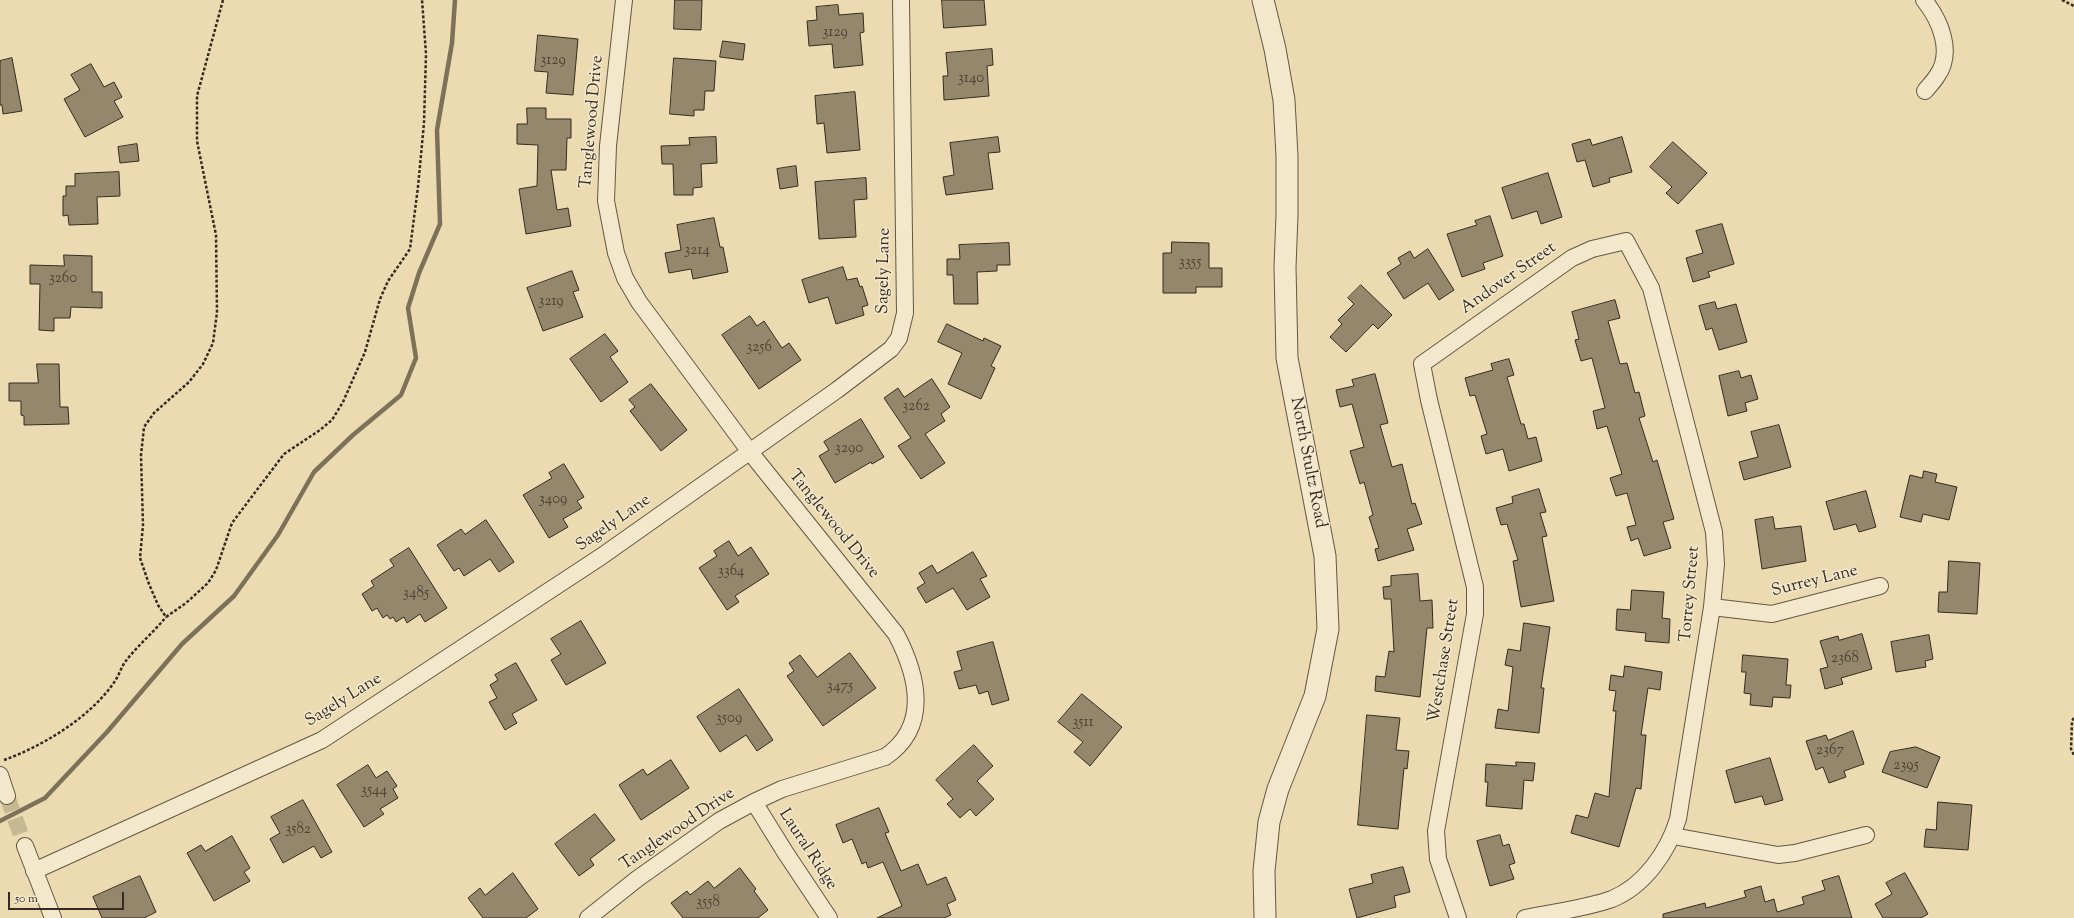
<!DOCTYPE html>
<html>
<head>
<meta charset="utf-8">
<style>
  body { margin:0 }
  #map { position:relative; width:2074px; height:918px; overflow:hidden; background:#ecdbb1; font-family:"Sorts Mill Goudy",serif }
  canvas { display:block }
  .scale { position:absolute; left:8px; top:892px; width:116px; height:18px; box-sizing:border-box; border:2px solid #352b22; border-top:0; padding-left:5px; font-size:12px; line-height:14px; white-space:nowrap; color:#352b22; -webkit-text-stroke:3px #f3e8cc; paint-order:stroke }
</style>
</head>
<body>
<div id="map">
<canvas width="2074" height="918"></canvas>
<div class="scale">50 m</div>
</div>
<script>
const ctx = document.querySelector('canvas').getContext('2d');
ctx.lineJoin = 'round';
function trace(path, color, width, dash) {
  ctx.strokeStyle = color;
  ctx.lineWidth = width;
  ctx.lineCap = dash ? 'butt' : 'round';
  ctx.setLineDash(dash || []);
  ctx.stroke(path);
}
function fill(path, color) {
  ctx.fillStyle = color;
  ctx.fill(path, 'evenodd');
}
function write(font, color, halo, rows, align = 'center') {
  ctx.font = font + ' "Sorts Mill Goudy",serif';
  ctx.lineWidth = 3;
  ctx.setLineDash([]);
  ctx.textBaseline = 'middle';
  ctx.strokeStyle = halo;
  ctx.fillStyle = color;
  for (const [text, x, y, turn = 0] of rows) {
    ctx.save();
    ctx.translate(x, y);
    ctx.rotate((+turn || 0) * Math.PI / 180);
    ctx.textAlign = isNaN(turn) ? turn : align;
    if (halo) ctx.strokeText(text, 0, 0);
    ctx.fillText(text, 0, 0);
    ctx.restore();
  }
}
trace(new Path2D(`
  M0,821L45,798L107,732L182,644L234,596L278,535L314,472L353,435L401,395L416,358L408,308L419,273L440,224L437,130L452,43L455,0`), '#7e715a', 4.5);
const building = new Path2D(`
  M675,0H702L701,30L674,29Z
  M942,0H984L986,25L944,28Z
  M838,5L839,15L863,13L864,32L860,33L863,65L834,68L832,44L809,46L807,21L817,20L816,7Z
  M538,35L578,39L573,95L546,93L548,72L535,71Z
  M723,41L745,44L743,60L720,57Z
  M992,49L993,65L987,66L989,96L944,100L943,76H948L946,53Z
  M12,58L22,111L3,114L2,105H0V61Z
  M674,58L716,61L714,91H705L704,110H694V116L670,114Z
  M91,64L104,87L114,82L122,97L114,101L123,117L85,137L64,99L80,90L71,75Z
  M855,92L860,150L827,153L824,123L817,124L815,96Z
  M527,108H546V119H571V138H567L566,170H551L557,210L568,208L571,226L526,234L519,189L537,186L538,145L517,144V124H527Z
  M716,137L717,163L701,164L702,187L693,188V195H674L673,164H662L661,146L690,145L689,138Z
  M998,137L1000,152L988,153L993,189L946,195L943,177L954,175L950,143Z
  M1622,137L1632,172L1609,178L1610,182L1593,187L1585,160L1577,162L1572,144L1590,139L1592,145Z
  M1673,142L1707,173L1678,204L1666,193L1672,187L1650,167Z
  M137,144L139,161L120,163L118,147Z
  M796,166L798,186L780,189L777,169Z
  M119,172L120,196L97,197L98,224L69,225L68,215L63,216V196H66V186H75V174Z
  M1548,173L1562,217L1541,224L1537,211L1512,219L1502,188Z
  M866,178L867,199L854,200L856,237L819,239L815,182Z
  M1490,216L1503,256L1483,263L1485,269L1462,277L1447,234L1477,225L1475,221Z
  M714,218L720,247H723L728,272L693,279L691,269L669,273L665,253L681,250L677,225Z
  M1722,224L1734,264L1708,272L1710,277L1693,282L1686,258L1703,253L1696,231Z
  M1172,242L1209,243V268H1222V287H1196V293H1163V253H1171Z
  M1009,243L1010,265H997V271L977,272L978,304H954L953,275H947V259H960L959,245Z
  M1428,249L1454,290L1439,300L1428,283L1404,299L1387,273L1401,264L1398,258L1410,251L1414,258Z
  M64,255L92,256V292H102V308L71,307L70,318H54V331L39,330L40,284H30V265L64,266Z
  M843,267L847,280L857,278L860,287L862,286L868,305L862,307L864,315L836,324L828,297L809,303L802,280Z
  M572,271L579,290L573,292L583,317L543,331L527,288Z
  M1361,285L1392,315L1378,329L1373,324L1346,352L1330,337L1342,324L1338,320L1354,304L1348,298Z
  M1615,300L1620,318L1608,321L1620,364L1627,363L1635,393L1639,392L1645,416L1639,418L1653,462L1657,460L1674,519L1663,522L1671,548L1644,556L1638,538L1631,541L1627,527L1636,525L1627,493L1616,496L1610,478L1622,474L1607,426L1597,429L1593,411L1605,408L1592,358L1581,361L1575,340L1579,339L1572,312Z
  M1715,302L1717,309L1736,304L1747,342L1719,350L1712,328L1706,330L1699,306Z
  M750,316L757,326L764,321L782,348L789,343L801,360L759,389L722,335Z
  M947,324L983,341L984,338L1001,346L991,366L995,368L981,399L948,384L962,353L938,342Z
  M605,334L618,351L610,357L628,382L601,402L570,359Z
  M1509,359L1514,375L1507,377L1521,424H1524L1528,439L1536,437L1542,461L1509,471L1503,449L1486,454L1481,436L1487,434L1475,395L1470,396L1465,378L1493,370L1491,364Z
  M37,364H59L60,407H68L69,424L24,425V416L21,415V401H9V383H38Z
  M1739,371L1741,378L1751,375L1758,399L1745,403L1747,411L1728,416L1719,376Z
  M1375,374L1388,423L1380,425L1392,467L1402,464L1412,504L1415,503L1422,524L1407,529L1414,550L1378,561L1375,549L1379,548L1369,517L1373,515L1364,482L1360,484L1350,451L1364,447L1352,404L1340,407L1336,390L1354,386L1352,380Z
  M932,379L950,407L941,414L945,421L925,434L945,463L921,479L898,446L911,438L884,398L898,388L904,397Z
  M651,384L687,430L661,451L630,411L635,407L629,400Z
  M861,419L884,457L872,464L871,462L835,483L819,456L829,450L824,442Z
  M1779,425L1791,467L1744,480L1739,462L1758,457L1751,432Z
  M564,464L584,497L577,501L582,508L563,519L568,527L549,538L523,495L552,478L549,473Z
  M1924,471L1937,474L1935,482L1957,487L1949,520L1923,514L1921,522L1900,517L1910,475L1922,478Z
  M1539,489L1546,512L1540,513L1547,536L1542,537L1554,601L1521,607L1513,561L1518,560L1507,524L1501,525L1496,508L1513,503L1512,497Z
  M1866,491L1876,527L1859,532L1856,524L1834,530L1826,502Z
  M1773,517L1775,529L1801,526L1806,561L1762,569L1755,520Z
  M486,520L514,562L499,572L490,559L464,576L459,568L454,571L437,545L461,529L465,534Z
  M729,541L738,556L751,547L769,574L735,596L739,602L727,610L699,568L717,556L714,551Z
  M409,548L447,608L425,622L420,614L407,623L404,617L396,622L393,617L390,619L387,615L383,618L377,608L372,611L362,594L374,586L371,581L394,566L390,560Z
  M973,552L987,576L980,579L990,597L967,610L953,588L926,603L917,588L925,583L919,573L932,565L937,573Z
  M1949,561L1980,563L1977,614L1938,612L1939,592H1947Z
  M1418,574L1420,601L1432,600L1433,628H1427L1420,697L1375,691L1376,676L1385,677L1389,651L1394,652L1391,599H1384L1383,587L1391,586V576Z
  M1632,590L1664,592L1662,618L1670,619L1669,643L1645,641L1646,633L1616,630L1617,609L1630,610Z
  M581,621L606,663L566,685L551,660L561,654L551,639Z
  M1524,623L1550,627L1541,688H1544L1539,733L1495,728L1498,709L1508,711L1513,667L1505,665L1508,649L1520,651Z
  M1862,634L1872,669L1841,678L1843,684L1825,689L1820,669L1828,667L1820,641L1838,636L1839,640Z
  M1929,635L1933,659L1925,661L1926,667L1896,672L1891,642Z
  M993,642L1009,700L992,705L988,691L979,694L976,685L959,689L954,672L962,670L957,652Z
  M850,653L876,688L823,726L787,676L794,671L789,663L800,655L817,677Z
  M1743,655L1788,659L1786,685H1791L1790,698L1773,697L1772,707L1750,705L1751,694L1744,693L1746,672H1742Z
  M516,663L537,700L512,714L517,723L505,730L489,702L497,698L490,685L498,680L495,675Z
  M1625,666L1662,672L1660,690L1648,688L1641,735H1646L1641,789L1636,788L1619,847L1571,833L1576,815L1588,818L1595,793L1609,797L1616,711H1613L1616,691L1609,690L1611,675L1623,677Z
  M739,689L773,740L757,751L746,735L720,752L697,717Z
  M1082,694L1122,727L1090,766L1074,752L1083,742L1058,722Z
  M1367,715L1400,718L1396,750L1409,751L1407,769L1404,768L1398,829L1358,825Z
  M1853,731L1864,764L1844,771L1846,777L1829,783L1823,767L1816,770L1806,741L1826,735L1828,740Z
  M974,745L993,766L977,781L994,799L976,816L970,809L960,818L947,804L953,799L936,780Z
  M1916,747L1940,757L1927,788L1882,772L1890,752Z
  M1770,758L1783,800L1765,805L1762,796L1735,803L1726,771Z
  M671,760L689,788L641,820L619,785L643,769L647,775Z
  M1516,762L1535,763L1533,781L1524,780L1522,809L1486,806L1488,782H1485L1486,764L1516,766Z
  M368,765L376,778L387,771L397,786L393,789L398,798L380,809L384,814L364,827L337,785Z
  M303,800L332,852L321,858L314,846L283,863L270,839L280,833L271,817Z
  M1938,802L1972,805L1968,850L1924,847L1926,829L1936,830Z
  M879,808L889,832L885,833L901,871L918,864L927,885L946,877L956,900L947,904L951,915L944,918H877L902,906L883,862L868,868L866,862L862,864L852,839L843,843L836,825Z
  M595,814L615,840L590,859L594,865L579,876L555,844Z
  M1500,835L1503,846L1509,844L1515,863L1509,865L1514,879L1490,886L1477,841Z
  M232,836L250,868L244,872L250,881L214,901L187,853L201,845L205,851Z
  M1403,867L1410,892L1394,896L1396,907L1357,918L1349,889L1373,883L1371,875Z
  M740,868L756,889L754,891L768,910L758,918H683L671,903L687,891L690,895L708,881L714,888Z
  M513,873L538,909L526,918H483L468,898L480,888L485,895Z
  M1905,873L1928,914L1921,918H1883L1875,904L1892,894L1886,883Z
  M140,876L156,912L144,918H102L93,897Z
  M1839,876L1852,918H1663V914L1705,903L1706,908L1746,897L1744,891L1761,886L1765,902L1774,899L1777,912L1804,904L1802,897L1825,890L1822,881Z`);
fill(building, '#94876c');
trace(building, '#352b22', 1);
trace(new Path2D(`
  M7,796L25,846`), '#c7b894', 16, [16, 8]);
const minor = new Path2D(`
  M1924,0C1940,20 1954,52 1937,76C1934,81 1929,86 1925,91
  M1712,607L1772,614L1880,586
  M0,775L7,796
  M754,802L785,852L829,918
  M1673,836L1778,855L1795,853L1866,835
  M25,846L53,918
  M34,871L322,740L602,556L837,390L891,349L899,338L905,313L901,0
  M588,918L637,879L719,821L754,802L782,789L885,757C930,727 918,676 896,634L750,452L639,302L625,278L616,253L606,201L608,146L624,0
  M1458,918L1438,859L1436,831L1475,614V587L1429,400L1422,364L1572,258L1592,249L1626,241L1651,288L1714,532L1716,564L1712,607L1678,819C1668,852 1644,886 1612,899C1584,909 1554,912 1525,918`);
const tertiary = new Path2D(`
  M1263,0L1275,49L1284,100L1287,156V215L1285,267L1287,358L1325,556L1328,629L1315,696L1278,789L1269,822L1264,871L1265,918`);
trace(minor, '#635746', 18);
trace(tertiary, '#635746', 23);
trace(new Path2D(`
  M223,0L197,96V141L216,235L217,312L213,343L203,364L189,382L154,413L144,427L141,455L143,525L140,558L149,584L158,605L166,617L186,603L208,583L216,570L232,523L284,454L320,430L332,420L343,402L365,352L380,299L388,281L410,249L418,187L424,123L426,54L422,0
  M2062,0L2074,6
  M2074,718L2072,721L2071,749L2074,755
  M4,760C43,746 91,717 115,681C119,675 121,668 125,662C136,647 154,632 166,617`), '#352b22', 2.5, [3, 2]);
trace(minor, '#f3e8cc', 16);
trace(tertiary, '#f3e8cc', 21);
write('15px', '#4d4234', null, [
  ["3129",835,33],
  ["3129",553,61],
  ["3140",971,79],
  ["3214",697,251],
  ["3355",1190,263],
  ["3260",63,279],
  ["3219",551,302],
  ["3256",759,348],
  ["3262",916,407],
  ["3290",849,449],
  ["3409",553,500],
  ["3364",731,572],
  ["3485",416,594],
  ["2368",1845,659],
  ["3475",840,687],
  ["3509",729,719],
  ["3511",1083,723],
  ["2367",1830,751],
  ["2395",1906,766],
  ["3544",374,791],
  ["3582",298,830],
  ["3558",708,903]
]);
write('17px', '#352b22', '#f3e8cc', [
  ["Tanglewood Drive",593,122,-85],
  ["Sagely Lane",885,271,-89],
  ["Andover Street",1509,279,-35],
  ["North Stultz Road",1307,463,79],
  ["Sagely Lane",614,524,-35],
  ["Tanglewood Drive",833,525,51],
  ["Surrey Lane",1815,582,-14],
  ["Torrey Street",1691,594,-85],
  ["Westchase Street",1445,661,-81],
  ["Sagely Lane",344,701,-32],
  ["Tanglewood Drive",678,830,-34],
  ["Laural Ridge",807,850,57]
]);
</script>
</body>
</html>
